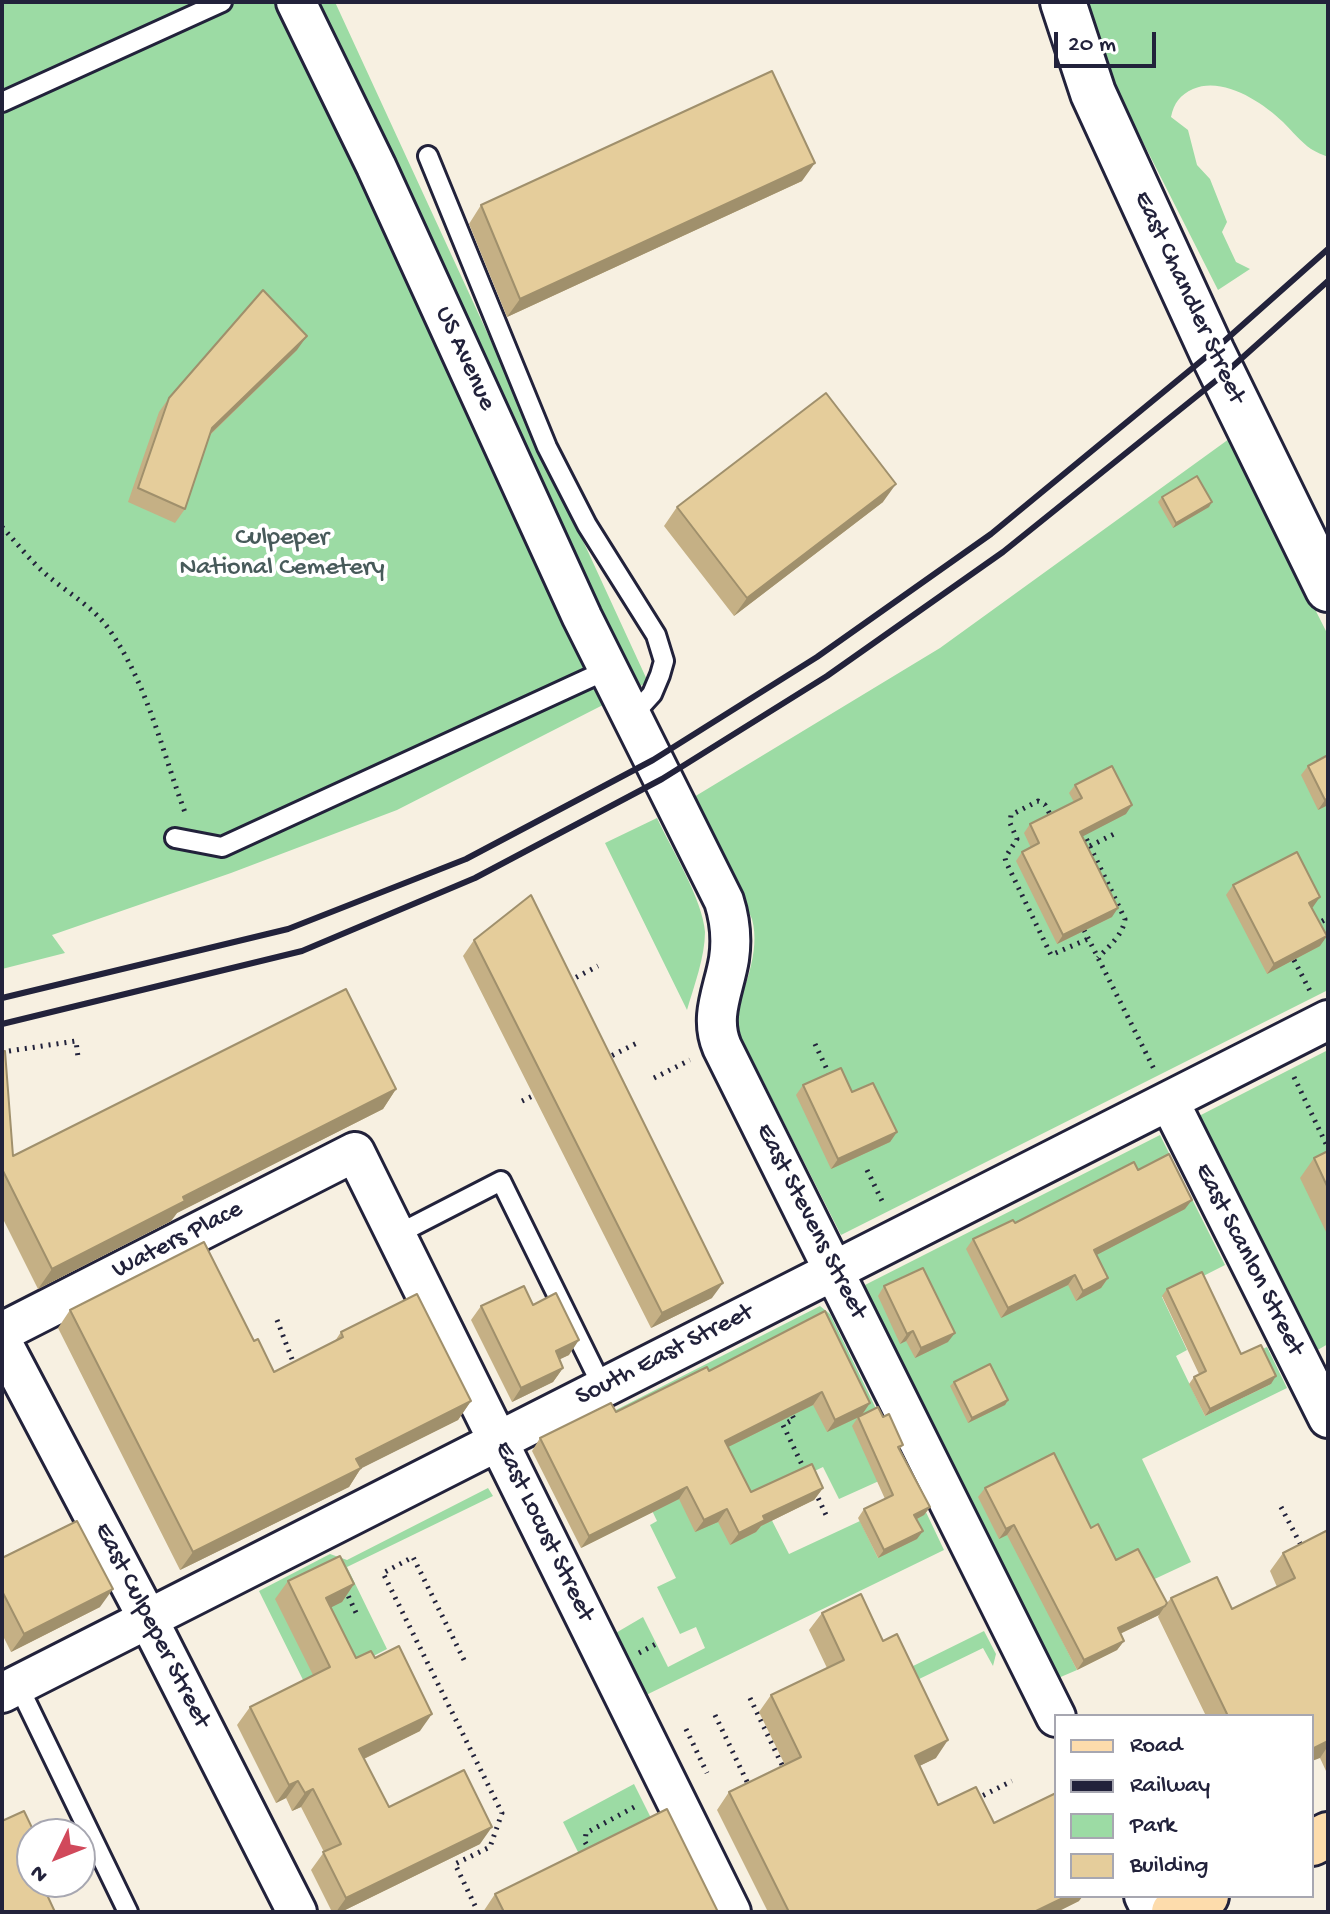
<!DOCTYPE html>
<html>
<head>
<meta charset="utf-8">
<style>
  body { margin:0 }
  #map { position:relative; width:1330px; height:1914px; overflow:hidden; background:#f7f0e1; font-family:"Gochi Hand",sans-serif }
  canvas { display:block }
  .frame { position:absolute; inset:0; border:4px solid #22223b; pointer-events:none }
  .legend { position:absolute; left:1054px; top:1714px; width:260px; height:184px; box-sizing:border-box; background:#fff; border:2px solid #a7a7b1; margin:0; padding:10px 14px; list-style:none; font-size:24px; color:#22223b }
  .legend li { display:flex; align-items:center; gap:16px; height:40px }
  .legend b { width:40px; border:2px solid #a7a7b1 }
  .north { position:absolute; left:16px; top:1818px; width:80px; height:80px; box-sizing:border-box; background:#fff; border:2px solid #a7a7b1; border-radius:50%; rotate:227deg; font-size:22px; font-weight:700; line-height:32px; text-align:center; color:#22223b }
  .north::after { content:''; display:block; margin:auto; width:28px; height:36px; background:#d1495b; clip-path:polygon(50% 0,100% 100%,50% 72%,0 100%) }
  .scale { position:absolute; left:1054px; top:32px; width:102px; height:36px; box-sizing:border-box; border:4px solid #22223b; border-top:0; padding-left:10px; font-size:24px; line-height:28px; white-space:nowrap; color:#22223b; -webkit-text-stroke:6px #fff; paint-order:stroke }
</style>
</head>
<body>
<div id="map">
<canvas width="1330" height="1914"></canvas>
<div class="frame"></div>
<ul class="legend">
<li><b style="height:10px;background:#fddcac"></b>Road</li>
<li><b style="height:10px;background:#22223b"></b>Railway</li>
<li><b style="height:22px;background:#9cdba4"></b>Park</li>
<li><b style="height:22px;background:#e5cd9b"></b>Building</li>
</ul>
<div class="north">N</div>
<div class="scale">20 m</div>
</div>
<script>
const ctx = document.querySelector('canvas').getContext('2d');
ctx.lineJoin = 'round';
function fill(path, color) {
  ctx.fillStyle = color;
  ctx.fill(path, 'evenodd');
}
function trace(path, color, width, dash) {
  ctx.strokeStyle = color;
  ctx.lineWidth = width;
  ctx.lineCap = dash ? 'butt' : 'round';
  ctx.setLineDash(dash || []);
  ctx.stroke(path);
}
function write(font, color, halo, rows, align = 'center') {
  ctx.font = font + ' "Gochi Hand",sans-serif';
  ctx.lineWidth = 8;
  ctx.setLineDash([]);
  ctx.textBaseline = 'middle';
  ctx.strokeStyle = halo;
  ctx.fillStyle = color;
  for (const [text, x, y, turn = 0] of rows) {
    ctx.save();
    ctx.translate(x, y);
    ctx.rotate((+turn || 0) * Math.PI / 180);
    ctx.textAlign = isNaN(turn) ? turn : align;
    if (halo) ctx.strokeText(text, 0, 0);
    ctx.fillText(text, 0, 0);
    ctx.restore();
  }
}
fill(new Path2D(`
  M2,2H335L648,682L397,810L231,873L52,935L65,953L2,969Z
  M1083,2H1328V157C1323,155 1316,152 1311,149C1301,142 1292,131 1283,122C1262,102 1223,76 1193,89C1180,95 1174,103 1171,117L1188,130L1197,165L1210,179L1227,222L1222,232L1236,262L1250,269L1218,290L1113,83Z
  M1229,439L1328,635V990L841,1235L733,1022C743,989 761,953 752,919L694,797L940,648Z
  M657,818C671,848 703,900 705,932C705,957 694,986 687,1010L605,843Z
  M1328,1050V1344L1314,1352L1197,1117Z
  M1160,1135L1225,1265L1162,1297L1187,1350L1176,1356L1205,1416L1271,1384L1256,1352L1267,1347L1287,1388L1142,1459L1191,1562L1114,1598L1056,1628L1077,1670L1056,1679L861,1287Z
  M820,1306L830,1314L883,1423L879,1481L839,1499L823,1467L760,1497L789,1554L860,1521L878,1558L915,1489L944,1550L644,1696L614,1634L643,1617L668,1667L705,1648L696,1627L680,1634L657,1587L676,1578L650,1525L657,1521L606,1415Z
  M488,1488L493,1496L347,1567L387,1649L308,1690L259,1591L330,1554L347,1560Z
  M984,1631L996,1654L993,1666L983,1648L913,1682L907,1669Z
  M634,1784L655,1826L608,1912L563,1822Z`), '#9cdba4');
const service = new Path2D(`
  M2,102L222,2
  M428,156L547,447L587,525L656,635L664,661L660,675L652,694L632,716
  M175,838L222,847L609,669
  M396,1235L501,1181L603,1388
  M18,1685L128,1912`);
const minor = new Path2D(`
  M296,2L376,166L582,617L724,901C730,920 732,939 729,959C724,990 709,1016 722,1047L1056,1717
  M1169,1101L1328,1418
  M2,1332L355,1152L731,1912
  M2,1342L148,1619L297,1912
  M2,1693L1328,1020
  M1144,1896L1152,1912`);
const tertiary = new Path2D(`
  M1063,2L1093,93L1212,352L1328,589`);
const primary = new Path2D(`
  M1312,1843L1328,1835
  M1174,1912L1206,1896`);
trace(service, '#22223b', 24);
trace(minor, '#22223b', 44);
trace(tertiary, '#22223b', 50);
trace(primary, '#22223b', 50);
trace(new Path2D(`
  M2,527C17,543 31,562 48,576C68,593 93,607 108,628C148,684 162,752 186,815
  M1053,820L1045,805L1038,801L1011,815L1010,823L1017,839L1005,858L1006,862L1051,955L1088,939
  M1083,832L1125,919C1123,935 1109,946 1098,958
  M1090,846L1118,832
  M1315,925L1328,918
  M1084,930L1154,1069
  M1294,960L1310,991
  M569,981L598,966
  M815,1044L831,1078
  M9,1051L76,1041L78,1057
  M605,1059L637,1043
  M1294,1077L1328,1148
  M654,1078L690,1060
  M522,1101L539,1093
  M867,1170L884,1205
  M277,1320L295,1367
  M789,1409L794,1419L783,1425L805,1471
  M815,1491L826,1515
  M1281,1507L1303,1549
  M345,1589L358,1617
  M639,1653L656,1644
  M464,1660L413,1557L383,1573L502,1813L490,1847L455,1864L478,1912
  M750,1698L784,1769
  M715,1715L750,1788
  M686,1729L707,1773
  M976,1799L1012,1781
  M590,1851L585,1842L586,1833L638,1805`), '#22223b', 5, [2, 6]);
trace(service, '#fff', 18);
trace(minor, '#fff', 38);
trace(tertiary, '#fff', 44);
trace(primary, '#fddcac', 44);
trace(new Path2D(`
  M2,998L288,929L466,859L653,760L817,657L991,534L1212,352L1328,249
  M2,1024L302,951L475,878L662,779L827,676L1003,552L1223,375L1328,281`), '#22223b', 6);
fill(new Path2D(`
  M802,181L507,317L469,224L481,205Z
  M297,350L210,435L185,509L175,523L128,502L159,412L169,398Z
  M1162,497L1209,507L1173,528L1158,502Z
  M883,502L734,616L664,526L677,507Z
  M1308,766L1328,805L1318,810L1301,775Z
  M1075,785L1126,814L1082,836L1112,917L1057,944L1016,861L1022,852L1031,848L1024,833L1030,824L1074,802L1069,793Z
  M1233,885L1313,907L1312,908L1320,946L1267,974L1226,895Z
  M474,940L712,1298L651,1328L463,956Z
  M2,1051L13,1156L396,1089L383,1109L177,1213L171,1221L38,1289L2,1217Z
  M803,1085L852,1092L897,1132L890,1142L831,1169L796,1095Z
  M1328,1151V1236L1300,1178L1314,1158Z
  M1138,1170L1185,1209L1096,1255L1108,1278L1101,1288L1076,1301L1068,1285L1001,1318L966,1249L973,1239L1015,1223Z
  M884,1286L948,1342L915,1358L906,1341L900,1344L878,1296Z
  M1167,1289L1241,1354L1271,1384L1205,1416L1189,1384L1194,1377L1199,1374L1162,1296Z
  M533,1305L569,1355L559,1359L563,1368L553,1382L512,1402L471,1320L481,1306Z
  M70,1310L254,1341L274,1372L335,1341L341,1332L471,1401L458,1420L361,1468L349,1487L180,1570L58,1328Z
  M825,1311L870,1403L861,1416L827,1432L813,1405L728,1447L751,1492L823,1488L814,1500L761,1526L756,1532L730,1545L718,1522L695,1532L679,1499L581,1548L532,1451L540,1438L616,1412L709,1371Z
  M954,1382L1008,1400L1005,1405L968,1423L950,1386Z
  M858,1417H883L903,1445L900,1449L930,1507L924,1515L917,1519V1539L878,1558L858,1518L864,1509L885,1499L852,1426Z
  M985,1488L1091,1528L1116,1560L1167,1603L1171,1598L1232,1609L1277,1587L1270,1571L1283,1553L1328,1530V1770L1326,1771L1320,1758L1312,1716H1206L1158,1617L1159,1615L1120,1634L1124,1641L1117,1650L1077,1670L1007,1535L999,1539L978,1497Z
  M2,1558L100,1607L11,1652L2,1634Z
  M288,1581L354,1584L342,1602L331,1607L356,1658L420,1731L364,1759L389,1807L480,1844L341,1912H332L311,1870L324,1852L301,1807L292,1811L286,1798L276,1803L237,1725L250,1707L313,1675L275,1599Z
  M822,1613L936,1758L919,1766L938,1805L994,1823L1079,1901L1057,1912H768L717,1810L729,1792L785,1765L759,1712L771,1695L827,1668L809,1630Z
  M495,1894L718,1912H483Z`), '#c5b085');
fill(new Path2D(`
  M815,163L802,181L507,317L520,299Z
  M307,336L297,350L202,442L212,428Z
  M896,484L883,502L734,616L747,598Z
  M1212,502L1209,507L1173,528L1176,523Z
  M1328,798V805L1318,810L1325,800Z
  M1132,805L1126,814L1074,841L1080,832Z
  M1320,897L1313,907L1303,912L1309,903Z
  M1118,908L1112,917L1057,944L1063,935Z
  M1327,936L1320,946L1267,974L1274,964Z
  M396,1089L383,1109L177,1213L171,1221L38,1289L52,1269L183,1197Z
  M897,1132L890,1142L831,1169L838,1159Z
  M1192,1200L1185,1209L1087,1260L1094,1250Z
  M1075,1275L1068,1285L1001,1318L1008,1308Z
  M1108,1278L1101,1288L1076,1301L1083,1291Z
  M723,1283L712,1298L651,1328L662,1313Z
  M913,1331L906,1341L900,1344L907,1334Z
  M955,1333L948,1342L915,1358L921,1348Z
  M579,1340L569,1355L546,1366L556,1351Z
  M563,1368L553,1382L512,1402L521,1388Z
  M1276,1376L1271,1384L1205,1416L1210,1409Z
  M822,1392L813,1405L716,1453L725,1441Z
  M1008,1400L1005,1405L968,1423L972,1418Z
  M471,1401L458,1420L344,1477L356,1459Z
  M870,1403L861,1416L827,1432L835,1420Z
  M361,1468L349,1487L180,1570L193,1552Z
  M687,1487L679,1499L581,1548L589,1536Z
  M823,1488L814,1500L761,1526L756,1532L730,1545L739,1533L763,1516Z
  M930,1507L924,1515L909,1523L914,1515Z
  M727,1509L718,1522L695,1532L704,1520Z
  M1014,1525L1007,1535L999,1539L1006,1529Z
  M923,1531L917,1539L878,1558L884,1550Z
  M354,1584L342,1602L314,1616L326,1598Z
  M113,1589L100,1607L11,1652L24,1634Z
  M1165,1606L1159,1615L1111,1638L1118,1628Z
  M1124,1641L1117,1650L1077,1670L1084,1660Z
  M432,1714L420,1731L347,1767L359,1749Z
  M948,1740L936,1758L903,1774L915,1756Z
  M1328,1741V1746L1320,1758L1312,1761V1749Z
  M298,1781L286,1798L276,1803L289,1785Z
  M313,1789L301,1807L292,1811L305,1793Z
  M492,1827L480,1844L341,1912H336L346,1898Z
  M1067,1896H1083L1079,1901L1057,1912H1034Z`), '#a0906c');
const building = new Path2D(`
  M772,71L815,163L520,299L481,205Z
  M263,290L307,336L212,428L185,509L138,488L169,398Z
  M826,393L896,484L747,598L677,507Z
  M1197,476L1212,502L1176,523L1162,497Z
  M1328,755V798L1325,800L1308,766Z
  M1112,766L1132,805L1080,832L1118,908L1063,935L1022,852L1039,843L1030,824L1082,798L1075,785Z
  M1297,852L1320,897L1309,903L1327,936L1274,964L1233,885Z
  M531,895L723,1283L662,1313L474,940Z
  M346,989L396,1089L183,1197L185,1201L52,1269L2,1169V1051H5L13,1156Z
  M841,1068L852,1092L873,1083L897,1132L838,1159L803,1085Z
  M1328,1151V1188L1314,1158Z
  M1169,1154L1192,1200L1094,1250L1108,1278L1083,1291L1075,1275L1008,1308L973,1239L1013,1220L1015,1223L1134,1162L1138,1170Z
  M204,1242L254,1341L258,1339L274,1372L343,1337L341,1332L417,1294L471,1401L356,1459L361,1468L193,1552L70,1310Z
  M923,1268L955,1333L921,1348L913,1331L907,1334L884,1286Z
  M1202,1272L1241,1354L1261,1345L1276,1376L1210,1409L1194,1377L1206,1371L1167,1289Z
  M524,1286L533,1305L556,1293L579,1340L556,1351L563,1368L521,1388L481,1306Z
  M825,1311L870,1403L835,1420L822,1392L725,1441L751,1492L812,1464L823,1488L763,1516L765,1520L739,1533L727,1509L704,1520L687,1487L589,1536L540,1438L611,1403L616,1412L707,1367L709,1371Z
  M990,1364L1008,1400L972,1418L954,1382Z
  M878,1407L883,1417L889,1414L903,1445L898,1447L930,1507L914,1515L923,1531L884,1550L864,1509L893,1495L858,1417Z
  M1054,1453L1091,1528L1098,1524L1116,1560L1138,1549L1167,1603L1165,1606L1118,1628L1124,1641L1084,1660L1014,1525L1006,1529L985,1488Z
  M77,1521L113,1589L24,1634L2,1591V1558Z
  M1328,1530V1741L1312,1749V1716H1228L1171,1598L1217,1577L1232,1609L1295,1578L1283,1553Z
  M340,1556L354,1584L326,1598L356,1658L371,1651L375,1658L399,1646L432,1714L359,1749L389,1807L464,1770L492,1827L346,1898L323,1852L341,1844L313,1789L305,1793L298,1781L289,1785L250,1707L330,1667L288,1581Z
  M861,1594L883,1641L897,1634L948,1740L915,1756L938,1805L976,1787L994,1823L1056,1793V1896H1067L1034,1912H789L729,1792L801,1757L771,1695L844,1660L822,1613Z
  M667,1809L718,1912H504L495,1894Z
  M24,1811L35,1834H32V1882H41L55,1912H2V1821Z`);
fill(building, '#e5cd9b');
trace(building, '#a0906c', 2);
write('26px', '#22223b', '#fff', [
  ["East Chandler Street",1188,298,65],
  ["US Avenue",464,359,65],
  ["East Stevens Street",810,1222,63],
  ["Waters Place",178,1241,-27],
  ["East Scanlon Street",1248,1260,63],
  ["South East Street",665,1356,-27],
  ["East Locust Street",543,1532,64],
  ["East Culpeper Street",151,1626,63]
]);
write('26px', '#475a5a', '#fff', [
  ["Culpeper",282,539],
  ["National Cemetery",282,569]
]);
</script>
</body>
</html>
